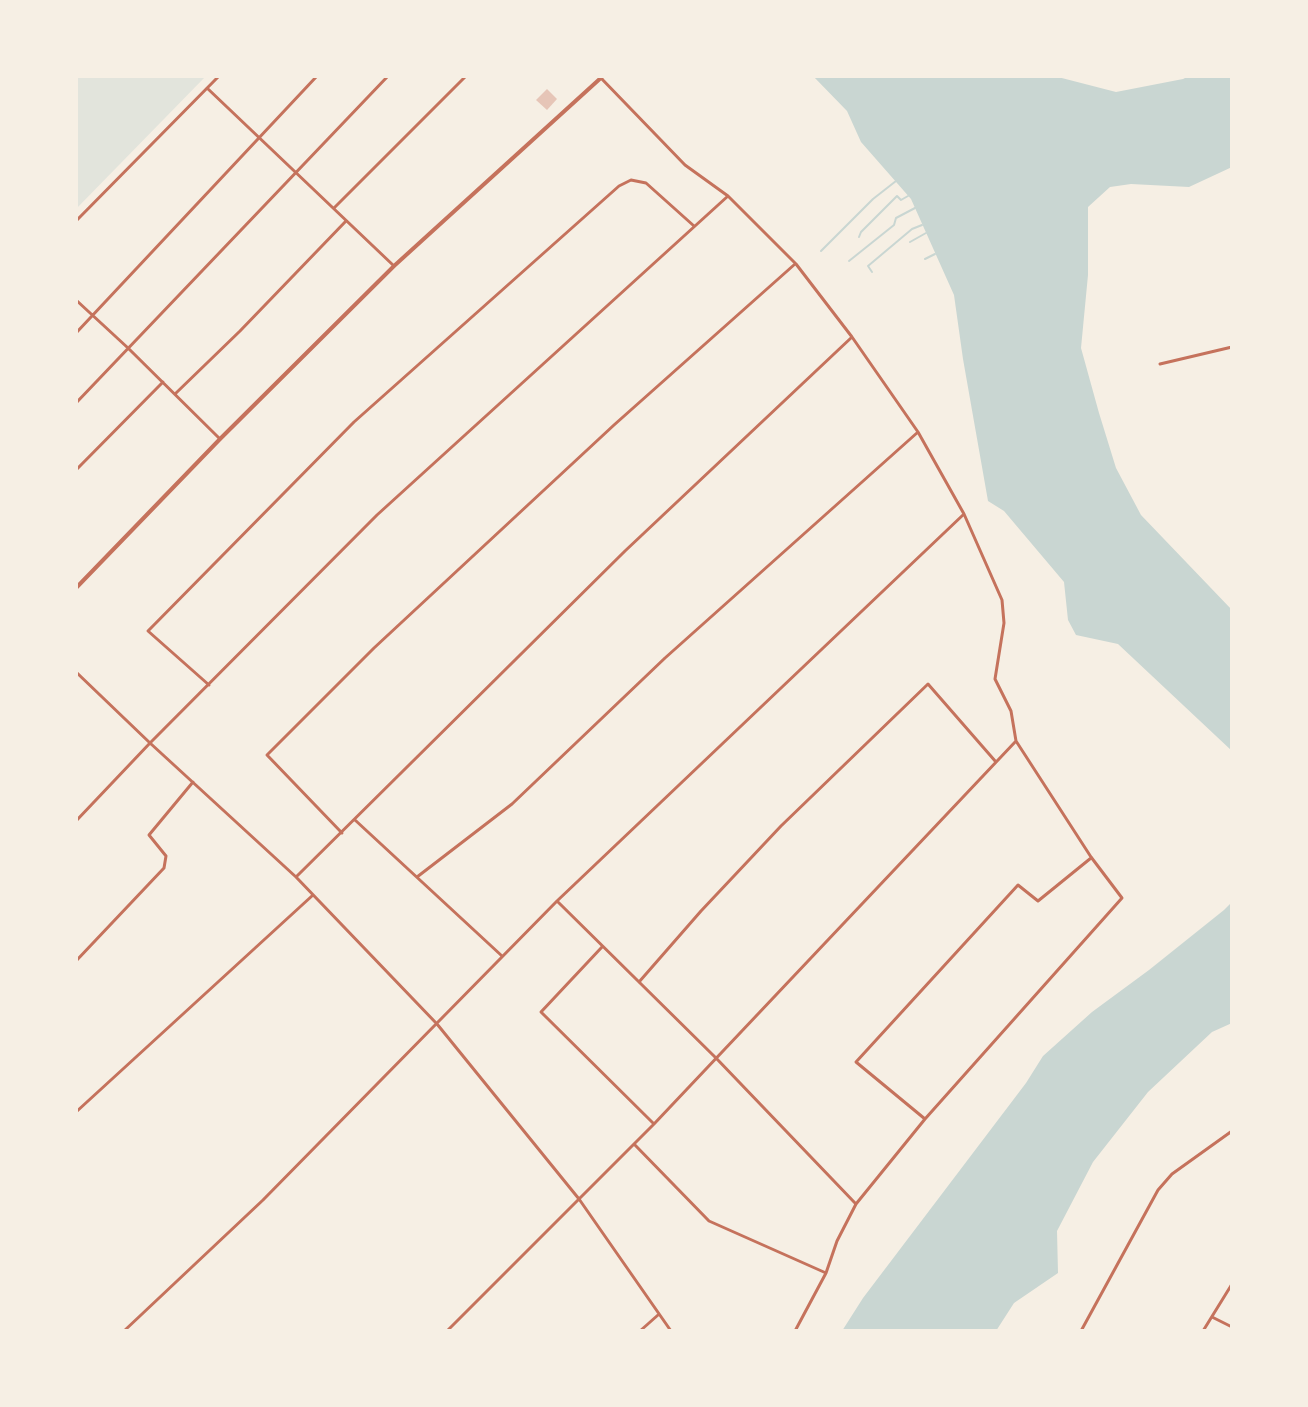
<!DOCTYPE html>
<html>
<head>
<meta charset="utf-8">
<style>
  body { margin:0 }
  #map { position:relative; width:1308px; height:1407px; overflow:hidden; background:#f6efe4; font-family:"DejaVu Sans",sans-serif }
  canvas { display:block }
  .frame { position:absolute; inset:0; border:78px solid #f6efe4; pointer-events:none }
</style>
</head>
<body>
<div id="map">
<canvas width="1308" height="1407"></canvas>
<div class="frame"></div>
</div>
<script>
const ctx = document.querySelector('canvas').getContext('2d');
ctx.lineJoin = 'round';
function fill(path, color) {
  ctx.fillStyle = color;
  ctx.fill(path, 'evenodd');
}
function trace(path, color, width, dash) {
  ctx.strokeStyle = color;
  ctx.lineWidth = width;
  ctx.lineCap = dash ? 'butt' : 'round';
  ctx.setLineDash(dash || []);
  ctx.stroke(path);
}
fill(new Path2D(`
  M76,76H206L76,209Z`), '#e2e4dc');
fill(new Path2D(`
  M813,76H1054L1116,92L1183,79L1189,76H1232V167L1189,187L1131,184L1110,187L1088,207V275L1081,348L1099,413L1116,468L1141,515L1232,610V751L1118,644L1076,635L1068,620L1064,582L1004,511L988,501L963,359L954,295L911,199L861,142L847,111Z
  M1232,902V1023L1212,1032L1148,1092L1093,1162L1057,1231L1058,1273L1014,1303L996,1331H842L863,1298L1026,1083L1043,1056L1092,1012L1149,970L1224,910Z`), '#c9d6d2');
trace(new Path2D(`
  M859,237L861,232L897,196L901,200L908,196
  M910,242L926,233
  M821,251L873,199L896,181
  M925,259L935,254
  M849,261L894,225L896,218L915,208
  M872,272L868,266L912,229L922,225`), '#c9d6d2', 2);
fill(new Path2D(`
  M547,89L557,99L547,110L536,100Z`), '#e6c5b7');
trace(new Path2D(`
  M599,76L685,165L728,196L796,264L852,337L918,432L964,514L1002,600L1004,623L995,679L1011,711L1016,741L1091,857L1122,898L925,1119L856,1204L837,1241L826,1273L795,1331
  M207,88L394,266
  M334,208L466,76
  M76,221L219,76
  M76,300L128,348L220,439
  M76,333L317,76
  M1160,364L1232,347
  M175,394L240,331L346,221
  M76,403L388,76
  M76,470L163,382
  M76,672L150,743L296,877L437,1024L579,1199L671,1331
  M209,685L148,631L354,422L619,186L631,180L646,183L694,226
  M355,820L502,956
  M76,821L150,743L377,515L728,196
  M342,833L267,755L374,648L614,425L795,264
  M296,877L625,551L852,337
  M417,877L512,804L665,658L918,432
  M557,901L716,1058L855,1203
  M602,947L541,1012L654,1124
  M76,961L164,868L166,856L149,835L193,782
  M639,982L701,911L781,826L928,684L996,762
  M76,1112L313,895
  M925,1119L856,1062L1018,885L1038,901L1091,858
  M634,1144L709,1221L826,1273
  M1212,1317L1232,1327
  M124,1331L263,1200L557,901L964,514
  M447,1331L654,1124L1016,741
  M640,1331L658,1315
  M1081,1331L1158,1190L1172,1174L1232,1131
  M1203,1331L1232,1284`), '#c5725c', 3);
trace(new Path2D(`
  M76,588L220,439L394,266L603,76`), '#c5725c', 4);
</script>
</body>
</html>
